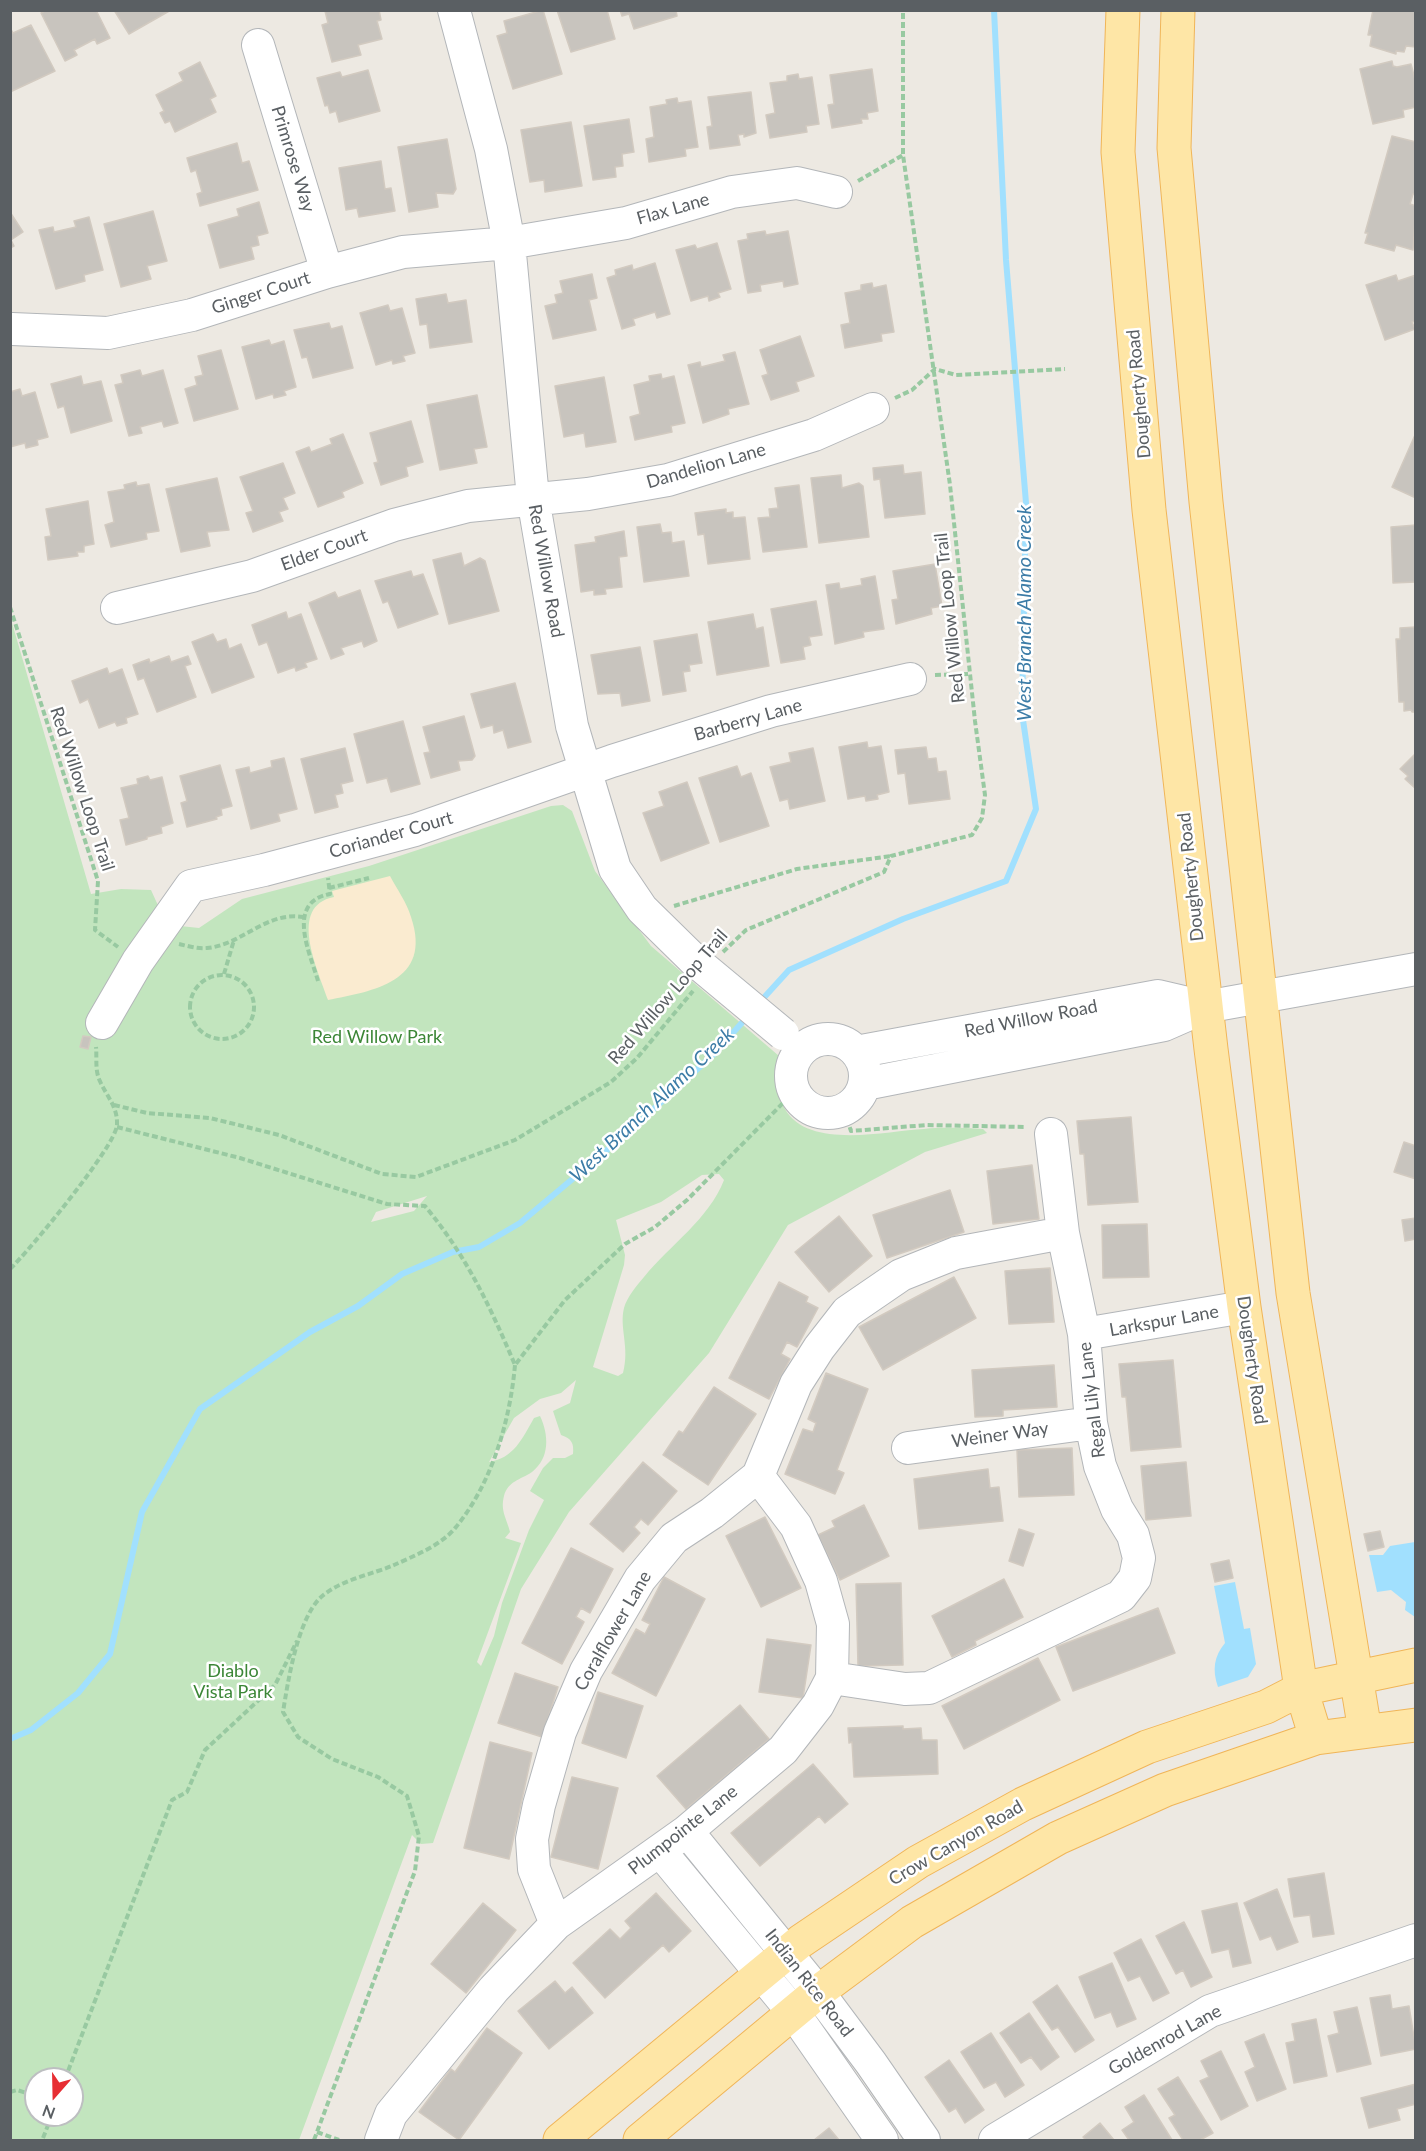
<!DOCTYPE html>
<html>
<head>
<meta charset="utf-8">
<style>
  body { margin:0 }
  #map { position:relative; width:1426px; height:2151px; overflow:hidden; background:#ede9e2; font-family:Lato,sans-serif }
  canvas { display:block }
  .frame { position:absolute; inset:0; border:12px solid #5a5f63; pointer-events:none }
  .north { position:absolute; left:24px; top:2067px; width:60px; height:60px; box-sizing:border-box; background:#fff; border:2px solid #bdbfc1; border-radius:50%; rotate:200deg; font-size:16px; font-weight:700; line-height:24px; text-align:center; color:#5a5f63 }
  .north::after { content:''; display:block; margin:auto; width:21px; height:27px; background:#e72e33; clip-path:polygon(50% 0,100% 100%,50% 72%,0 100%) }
</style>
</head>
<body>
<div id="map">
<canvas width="1426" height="2151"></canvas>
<div class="frame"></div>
<div class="north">N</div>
</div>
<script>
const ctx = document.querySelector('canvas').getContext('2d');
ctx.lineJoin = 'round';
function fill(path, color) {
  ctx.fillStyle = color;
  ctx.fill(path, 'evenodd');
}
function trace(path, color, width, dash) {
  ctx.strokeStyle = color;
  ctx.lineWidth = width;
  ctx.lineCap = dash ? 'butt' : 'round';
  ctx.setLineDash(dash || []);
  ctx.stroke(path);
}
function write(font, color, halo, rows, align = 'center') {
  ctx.font = font + ' Lato,sans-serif';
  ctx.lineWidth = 5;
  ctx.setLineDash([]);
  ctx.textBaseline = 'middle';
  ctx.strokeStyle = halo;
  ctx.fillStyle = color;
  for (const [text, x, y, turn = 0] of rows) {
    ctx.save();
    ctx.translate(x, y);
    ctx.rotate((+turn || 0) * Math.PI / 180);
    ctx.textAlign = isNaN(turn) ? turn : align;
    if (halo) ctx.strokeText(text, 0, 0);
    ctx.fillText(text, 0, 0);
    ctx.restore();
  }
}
fill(new Path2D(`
  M10,616L91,894L121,889L151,890L161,912L180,926L199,928L242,899L369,866L551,806L563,805L572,811L595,871L651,946L779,1056C785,1075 774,1087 785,1109C808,1150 886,1131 924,1129C942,1127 964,1128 983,1129L987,1133L925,1152L788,1225L709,1353L569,1512L521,1589L433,1843L421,1844L412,1835L299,2140H11ZM719,1174L724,1180C709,1219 670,1245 644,1277C637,1285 627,1297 624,1308C619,1328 630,1347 623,1373L618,1376L593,1367L624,1265L625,1255L616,1220L661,1202L702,1175ZM427,1196L414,1211L371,1222L376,1212ZM576,1380L570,1403L553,1411L561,1435C572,1439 574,1443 573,1454L565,1458H553L543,1468L530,1491L544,1500L529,1530L502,1603L494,1636L481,1666L477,1662L521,1543L505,1538L510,1532C507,1519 500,1511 504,1496C508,1481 520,1480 532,1472C550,1458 549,1435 540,1416L534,1418C522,1439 514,1458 489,1462L514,1418L540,1399L561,1393ZM36,2079H72V2115H36Z`), '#c2e5be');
fill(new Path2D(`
  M390,876C397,889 407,903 411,917C433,982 373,991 328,1000C318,970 287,906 334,897L332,891Z`), '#faebd0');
fill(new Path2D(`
  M1415,1542H1416L1415,1617L1405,1610L1406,1602L1391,1590L1377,1592L1369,1555H1383L1390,1546Z
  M1235,1582L1244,1629L1250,1628L1256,1664L1248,1677L1218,1687C1212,1670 1214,1656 1225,1643L1214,1586Z`), '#a1e0fe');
trace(new Path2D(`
  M759,1003L789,970L903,919L1006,881L1036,809L1022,713L1026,503L1006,260L994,10
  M10,1739L31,1730L78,1693L110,1654L142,1512L200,1409L310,1332L358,1306L402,1274L453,1252L479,1247L520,1223L625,1135L715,1053L747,1017`), '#a1e0fe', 6);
const building = new Path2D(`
  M47,10H96L110,38L97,44L95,39L74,50L77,55L65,61L41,13Z
  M114,10H171L129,34Z
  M379,10L381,20L377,21L382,39L358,45L361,55L332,62L322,25L328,23L325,11Z
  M543,10L562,74L513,89L497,36L507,33L504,21Z
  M557,10H607L615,39L571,52Z
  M620,10H676L677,16L634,29L629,14L622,16Z
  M1373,10H1416V47L1406,46L1404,52L1396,51V54L1370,46L1372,35H1368Z
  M31,25L55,71L10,92V28L13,33Z
  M1392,61L1393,66L1397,67L1411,64L1416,83V107L1403,110L1404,117L1373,124L1360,69Z
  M200,62L216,96L210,99L216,112L175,132L170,121L165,123L160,113L164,111L156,95L183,81L179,73Z
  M872,69L878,111L867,113L868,119H861L862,123L832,128L828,105L834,104L830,75Z
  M368,70L380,111L339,122L336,111L330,113L328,105L325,106L317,78L340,72L342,77Z
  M798,74L799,79L812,77L819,124L806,126L807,132L770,138L766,115L775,113L770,83L787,81V76Z
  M751,92L756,133L744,137V134L738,135L740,145L710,149L707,127L712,126L708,97Z
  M677,98L678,103L691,101L698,147L685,149L686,156L649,162L646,139L654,137L650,107L667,104L666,100Z
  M629,119L634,152L622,154L623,166L615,167L616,177L593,180L584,126Z
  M571,122L582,186L545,192L544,180L530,182L521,130Z
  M1392,136L1416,142V194H1413L1410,204L1416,206L1413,250L1396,245L1394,251L1365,243L1368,233H1365Z
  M447,139L456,189L453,194L436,193L438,207L409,212L398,147Z
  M237,143L242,163L249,161L258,190L200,206L197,194L202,192L196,170L191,172L187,158Z
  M381,161L385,189L391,188L395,211L359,217L357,208L346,210L339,168Z
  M259,202L268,233L257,236L259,245L251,247L254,259L220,268L208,225L239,216L237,209Z
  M153,211L167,261L147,266L151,279L121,287L104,224Z
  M10,212L23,232L11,240L14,246L10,248Z
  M89,217L103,270L84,275L85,281L56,289L39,230L53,227L54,232L76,227L74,221Z
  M765,231L766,235L788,231L798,284L784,287L783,281L760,285L761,291L748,293L738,241L748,239L747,234Z
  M717,243L731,289L718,293L720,297L709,301L708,296L691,301L676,250L695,245L697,249Z
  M655,263L670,314L657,318L655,312L633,319L635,325L622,329L607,278L616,275L615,270L632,265L633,270Z
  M592,274L597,298L589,300L596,330L553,339L545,306L557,303L555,295L563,293L560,281Z
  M1396,275L1398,281L1416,275V321L1412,322L1415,329L1385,340L1366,285Z
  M872,283L873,288L886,285L894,332L881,334L882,341L845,348L841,325L850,323L845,293L861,290V285Z
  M446,294L448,303L466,300L472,342L430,348L427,324L420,325L416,299Z
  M388,305L390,311L402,308L415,353L403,356L405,361L393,364L392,360L376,365L360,313Z
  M329,323L331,329L342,326L353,368L313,378L307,357L302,358L294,330Z
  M800,336L814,376L796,382L799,391L771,400L762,376L768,374L760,350Z
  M269,340L271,345L284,341L296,387L284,391L286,395L274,398L273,394L256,399L242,347Z
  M221,350L238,409L194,421L185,389L197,385L195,377L203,375L198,356Z
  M735,352L749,404L728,409L729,414L703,423L688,365L700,362L701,367L725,361L723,355Z
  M140,370L142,376L163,370L178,423L164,427L162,421L140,427L142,433L129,436L115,385L123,383L121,375Z
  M661,374L662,379L674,376L685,423L671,426L672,432L635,440L630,417L640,414L634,385L650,381L649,376Z
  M81,376L83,385L101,381L112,421L71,433L64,406L58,408L51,384Z
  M604,377L616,442L586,447L584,433L564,437L555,386Z
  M20,389L22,396L35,392L48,437L37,440L38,445L26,448L25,443L10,447V392Z
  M477,395L487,447L474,449L477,463L440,470L427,405Z
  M411,421L423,462L406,467L408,476L381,485L374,463L378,462L370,433Z
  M343,434L363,483L342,492L344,497L318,507L296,452L309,447L311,452L332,444L330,439Z
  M1415,435H1416V498L1392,487Z
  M283,463L295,493L283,498L288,509L279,512L283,521L253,532L246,513L253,511L240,477Z
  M903,465L904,474L921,472L925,514L885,518L880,479L874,480L873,468Z
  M841,475L842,488L859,483L863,486L869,537L819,543L811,478Z
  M217,478L229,530L207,532L210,546L181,552L166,489Z
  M136,482L137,486L149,484L159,531L146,533L147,539L111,547L105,525L114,522L108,492L125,489L124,485Z
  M799,485L807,547L763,552L758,518L770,517L769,509L778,508L775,488Z
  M88,501L94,544L84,546V552H77L78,556L48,560L45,537L51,536L46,509Z
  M726,509V513L733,512V518L745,517L750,559L708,564L704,534L698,535L695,513Z
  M660,524L662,533L671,532L672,543L684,541L689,576L644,582L637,527Z
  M1416,525V582L1393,583L1391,527Z
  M624,531L627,556L619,557L622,587L605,589L606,594L594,595V590L581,592L575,545L596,542L595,537Z
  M461,553L464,566L480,558L485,561L499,611L449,624L433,560Z
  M935,564L942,606L931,608L932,614L896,624L892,600L898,599L893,571Z
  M411,571L413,577L423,574L438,614L398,628L388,601L383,603L375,581Z
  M875,576L884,629L863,632L864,637L835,644L826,585L839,583L840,589L862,585L861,579Z
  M360,590L377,641L364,647L362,641L341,648L344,654L331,659L309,603L335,592L338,598Z
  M816,601L822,635L809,637L811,645L803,647L805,659L781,663L771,609Z
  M286,612L288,619L301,614L317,659L305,663L307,667L296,671L295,667L278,673L267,642L259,645L252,625Z
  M753,614L756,629L763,627L769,666L717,675L708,622Z
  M1416,627V712H1412L1411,710L1404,711V702H1399L1396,639H1400V628Z
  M213,634L217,642L226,639L229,649L241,644L254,677L212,693L192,642Z
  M697,634L702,663L689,665L690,671L683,672L686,691L663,695L654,641Z
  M640,647L650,701L622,706L620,693L598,694L591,655Z
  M169,656L171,662L188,656L191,664L185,666L196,697L157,712L144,678L138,680L133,665L149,659L150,663Z
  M107,668L109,674L122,669L138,714L126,718L127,723L117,726L115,722L99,728L88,699L80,703L72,681Z
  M515,683L531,742L508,748L503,730L494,733L493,725L481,728L471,694Z
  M464,716L475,756L472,760L458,761L460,770L431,778L424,753L430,752L423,727Z
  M403,721L420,784L391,792L387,778L367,783L354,734Z
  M867,742L868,748L881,746L889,792L877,795L878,799L866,801L865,796L848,799L839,747Z
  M926,747L928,759L936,758L938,772L946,771L950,799L909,804L905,773L898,774L895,750Z
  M345,748L353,781L341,784L343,793L335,795L338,807L315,813L301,759Z
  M813,748L825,801L790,809L788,799L780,801L770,767L791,762L789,753Z
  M1416,753V789L1405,779L1408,776L1400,769Z
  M284,758L297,809L278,814L280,821L251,829L236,770L249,767L250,773L272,767L271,761Z
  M220,765L232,806L221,809L222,815L216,817L217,819L187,827L181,803L187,801L180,776Z
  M737,766L741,777L751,773L769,826L720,842L699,778Z
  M148,776L150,780L162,777L173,823L161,827L162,833L147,837V839L126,845L120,820L129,818L121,788L138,784L137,779Z
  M687,782L709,843L661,861L643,813L664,806L659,792Z
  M83,1036L91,1037L88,1049L80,1047Z
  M1131,1117L1138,1202L1088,1205L1084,1154H1080L1077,1121Z
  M1404,1142L1416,1146V1179L1394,1172Z
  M1032,1165L1039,1219L993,1224L987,1171Z
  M950,1190L964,1232L887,1258L873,1215Z
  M839,1216L872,1256L829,1292L795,1252Z
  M1416,1218V1239L1405,1241L1402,1220Z
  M1147,1224L1149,1277L1103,1278L1102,1225Z
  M1050,1268L1054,1322L1009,1324L1005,1271Z
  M954,1277L976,1318L883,1370L859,1327Z
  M779,1282L808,1297L806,1302L818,1308L797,1347L787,1342L781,1354L790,1359L769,1399L729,1378Z
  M1173,1360L1181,1447L1131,1451L1126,1397H1122L1119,1364Z
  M1054,1365L1057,1407L1003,1410V1416L975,1417L972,1370Z
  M826,1373L868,1389L837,1470L844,1473L835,1494L785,1474L803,1429L813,1432L816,1423L808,1419Z
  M714,1387L756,1414L708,1485L663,1455L679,1431L683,1433Z
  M1072,1448L1074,1495L1019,1497L1017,1450Z
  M643,1462L677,1491L648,1525L641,1519L634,1527L640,1533L623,1552L590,1524Z
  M1186,1462L1191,1516L1146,1520L1141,1466Z
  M988,1469L990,1488L999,1487L1003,1521L919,1529L914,1479Z
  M864,1505L889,1556L840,1580L818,1535L835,1527L832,1521Z
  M765,1517L801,1588L761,1607L726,1536Z
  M1019,1529L1034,1534L1023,1566L1009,1561Z
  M1380,1531L1384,1547L1368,1551L1364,1534Z
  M571,1548L613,1569L590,1613L581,1608L576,1617L584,1622L562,1664L522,1643Z
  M1229,1560L1233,1578L1215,1582L1211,1564Z
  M664,1577L705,1599L656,1696L612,1673L636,1629L645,1634L650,1624L642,1620Z
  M1004,1579L1023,1617L975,1641L976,1645L952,1657L932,1616Z
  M901,1583L903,1665L858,1666L856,1584Z
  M1158,1608L1175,1653L1073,1691L1056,1647Z
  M767,1639L811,1645L803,1698L759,1692Z
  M1038,1658L1060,1700L964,1749L942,1706Z
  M515,1673L558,1687L542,1737L498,1723Z
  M598,1692L643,1706L626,1758L582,1743Z
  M740,1705L769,1739L686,1809L657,1776Z
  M903,1726V1729L921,1728L922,1740H937L938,1774L854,1777L852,1742L849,1743L848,1728Z
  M490,1742L532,1753L509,1859L464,1848Z
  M813,1764L848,1804L825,1823L819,1816L760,1866L731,1833Z
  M572,1777L618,1788L598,1869L551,1857Z
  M1324,1873L1334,1934L1313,1937L1310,1915L1294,1917L1288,1879Z
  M1277,1889L1298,1942L1277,1950L1271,1936L1260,1940L1244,1903Z
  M656,1893L691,1931L669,1952L663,1945L605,1998L573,1963L610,1929L620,1939L631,1928L625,1921Z
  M483,1903L516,1930L466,1993L431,1964Z
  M1237,1903L1251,1963L1233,1967L1229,1949L1212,1953L1202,1911Z
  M1184,1922L1212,1977L1191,1987L1183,1970L1176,1974L1156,1936Z
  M1141,1939L1169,1993L1153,2001L1140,1976L1128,1981L1114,1953Z
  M1112,1963L1136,2019L1117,2027L1111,2012L1095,2018L1079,1977Z
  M555,1981L565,1993L572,1987L593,2013L549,2049L518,2011Z
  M1057,1985L1094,2040L1075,2052L1058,2027L1052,2030L1033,2002Z
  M1390,1995L1392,2009L1409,2006L1416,2049L1381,2056L1370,1998Z
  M1357,2007L1371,2064L1337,2072L1328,2036L1339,2033L1334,2012Z
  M1029,2013L1059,2057L1041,2070L1031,2057L1021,2063L1000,2033Z
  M1316,2019L1327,2076L1294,2083L1286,2043L1295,2041L1292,2024Z
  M487,2028L522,2053L459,2140L419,2112L451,2069L455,2072Z
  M991,2033L1024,2085L1005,2097L996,2082L984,2088L961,2052Z
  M1264,2034L1286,2089L1257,2101L1245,2072L1255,2067L1245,2042Z
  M1221,2051L1248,2106L1221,2120L1200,2081L1209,2077L1201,2061Z
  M949,2060L984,2110L965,2123L956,2108L949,2112L925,2077Z
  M1178,2077L1213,2133L1200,2140H1183L1169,2118L1175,2115L1158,2089Z
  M1416,2084V2104L1397,2109L1400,2120L1369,2128L1361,2098Z
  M1144,2095L1172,2140H1129L1122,2130L1134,2122L1125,2107Z
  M1100,2123L1114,2140H1086L1083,2137Z
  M829,2128L839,2140H814Z`);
fill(building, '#c8c4be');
trace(building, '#d2cac0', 1.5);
const minor = new Path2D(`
  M454,10L491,149L509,243L533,498L572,726L615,869L642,909L694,960
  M258,45L327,272
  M12,329L108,333L192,315L327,272L403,252L509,243L626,223L732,192L797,183L836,192
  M117,608L252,576L394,525L468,506L588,494L668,480L814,435L873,409
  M102,1023L138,961L191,886L264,870L415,830L612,761L771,711L910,679
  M791 1076a37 37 0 1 1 74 0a37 37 0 1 1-74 0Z
  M856,1052L1158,996L1205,1007
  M865,1084L1164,1025L1205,1007L1416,969
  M1084,1334L1244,1307
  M908,1448L1091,1423
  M832,1678L905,1689L929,1688L1121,1596L1135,1578L1139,1558L1133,1535L1117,1509L1100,1466L1091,1423L1084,1334L1063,1233L1051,1134
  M687,1831L818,1992L871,2063L924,2140
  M660,1851L793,2012L882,2140
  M556,1924L534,1869L532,1839L539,1805L560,1732L586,1671L640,1579L674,1538L712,1513L758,1476L796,1384L819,1348L847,1312L901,1275L956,1253L1063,1233
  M381,2140L391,2114L494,1989L556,1924L687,1831L783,1750L818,1705L832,1678L833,1624L821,1581L796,1526L758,1476
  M995,2140L1210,2011L1416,1940`);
const major = new Path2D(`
  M1123,10L1118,152L1149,510L1211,1049L1244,1307L1301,1689L1316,1738
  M1178,10L1174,148L1206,502L1293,1293L1365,1731
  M560,2140L801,1941L918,1862L1023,1804L1147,1747L1266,1707L1301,1689L1416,1665
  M640,2140L818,1992L912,1922L1058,1838L1165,1790L1316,1738L1416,1725`);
trace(minor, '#b3b6b9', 34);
trace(major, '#f0b558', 35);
trace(new Path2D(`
  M858,181L903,155
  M895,398L912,390L935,369L956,375L1065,369
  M10,607L98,881L95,930L118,947
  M935,675L970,674
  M329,888L369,878
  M674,906L797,869L891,856
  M179,944C188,946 198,949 207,948C242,945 266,911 303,917
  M723,952L746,930L884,872L891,856L972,835L982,818L985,795L975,721L950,485L903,155V10
  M224,974L234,940
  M190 1007a32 32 0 1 1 64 0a32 32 0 1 1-64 0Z
  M318,981C310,953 285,902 330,894L328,878
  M114,1105L147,1113L210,1118L279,1135L382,1174L416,1177L515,1140L611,1082L637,1058L693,991
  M844,1110L851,1131L927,1125L1026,1127
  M117,1127L240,1158L387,1204L425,1206C467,1257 489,1304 515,1365L565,1300L625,1244L655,1227L687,1200L784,1102L796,1094
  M10,1269C29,1251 116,1146 117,1125C118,1106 106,1096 99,1079C95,1069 97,1057 96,1047
  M65,2079L172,1800L187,1792L205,1750L275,1685L297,1641
  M10,2092L17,2090L36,2096
  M317,2132L339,2140
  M43,2138L52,2115
  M314,2140L415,1871L419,1836L407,1796L378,1777L332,1759L298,1737L283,1712C288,1681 297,1623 319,1599C338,1580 371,1575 394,1565C414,1556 442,1545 456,1527C492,1483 510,1421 515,1365`), '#98c9a1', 4, [6, 3]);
trace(minor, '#fff', 32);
trace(major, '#fee6a6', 33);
const minorBridge = new Path2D(`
  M694,960L783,1034`);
trace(minorBridge, '#b3b6b9', 34, []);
trace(minorBridge, '#fff', 32);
write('18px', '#5a5f63', '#fff', [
  ["Primrose Way",293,159,73],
  ["Flax Lane",673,209,-16],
  ["Ginger Court",261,293,-18],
  ["Dougherty Road",1139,394,-95],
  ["Dandelion Lane",706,466,-16],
  ["Elder Court",324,550,-20],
  ["Red Willow Road",546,571,80],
  ["Red Willow Loop Trail",950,618,-96],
  ["Barberry Lane",748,720,-16],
  ["Red Willow Loop Trail",82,789,72],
  ["Coriander Court",391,835,-16],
  ["Dougherty Road",1191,877,-96],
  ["Red Willow Loop Trail",668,997,-49],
  ["Red Willow Road",1031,1019,-11],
  ["Larkspur Lane",1164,1321,-10],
  ["Dougherty Road",1252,1360,82],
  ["Regal Lily Lane",1092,1400,-97],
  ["Weiner Way",1000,1435,-8],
  ["Coralflower Lane",613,1631,-60],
  ["Plumpointe Lane",683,1830,-38],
  ["Crow Canyon Road",956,1843,-30],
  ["Indian Rice Road",809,1983,52],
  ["Goldenrod Lane",1165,2040,-29]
]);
write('18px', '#3b8636', '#fff', [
  ["Red Willow Park",377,1037],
  ["Diablo",233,1671],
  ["Vista Park",233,1692]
]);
write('italic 20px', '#3c7ca7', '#fff', [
  ["West Branch Alamo Creek",1025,613,-90],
  ["West Branch Alamo Creek",652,1105,-43]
]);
</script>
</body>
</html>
